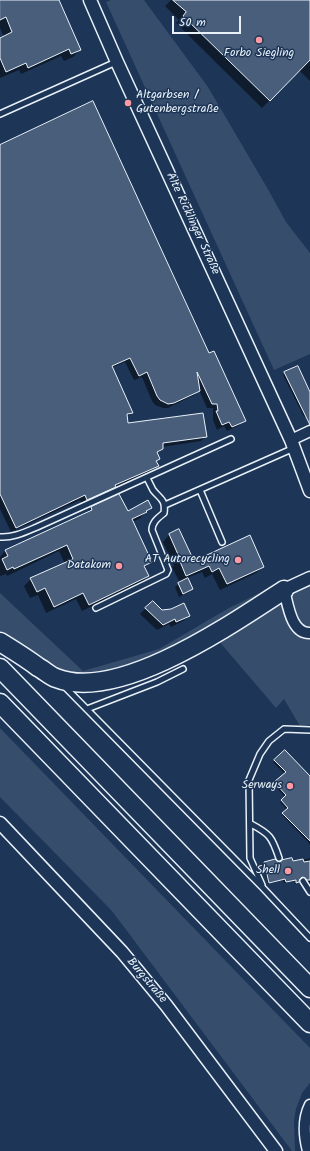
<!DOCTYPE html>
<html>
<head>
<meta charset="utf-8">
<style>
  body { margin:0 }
  #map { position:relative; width:310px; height:1151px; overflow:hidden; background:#1d3557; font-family:Kalam,sans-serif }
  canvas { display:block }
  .scale { position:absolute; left:172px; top:16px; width:69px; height:18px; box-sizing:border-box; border:2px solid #e8f1f8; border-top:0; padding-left:5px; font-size:12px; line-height:14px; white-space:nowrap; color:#e8f1f8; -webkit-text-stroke:3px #1d3557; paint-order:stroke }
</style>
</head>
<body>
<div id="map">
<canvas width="310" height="1151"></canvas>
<div class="scale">50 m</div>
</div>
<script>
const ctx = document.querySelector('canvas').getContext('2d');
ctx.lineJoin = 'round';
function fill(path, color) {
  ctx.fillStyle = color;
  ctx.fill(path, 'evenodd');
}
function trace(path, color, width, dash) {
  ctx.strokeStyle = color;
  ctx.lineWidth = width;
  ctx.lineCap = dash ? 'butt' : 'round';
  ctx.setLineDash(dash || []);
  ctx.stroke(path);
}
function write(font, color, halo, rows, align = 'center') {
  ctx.font = font + ' Kalam,sans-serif';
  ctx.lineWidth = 3;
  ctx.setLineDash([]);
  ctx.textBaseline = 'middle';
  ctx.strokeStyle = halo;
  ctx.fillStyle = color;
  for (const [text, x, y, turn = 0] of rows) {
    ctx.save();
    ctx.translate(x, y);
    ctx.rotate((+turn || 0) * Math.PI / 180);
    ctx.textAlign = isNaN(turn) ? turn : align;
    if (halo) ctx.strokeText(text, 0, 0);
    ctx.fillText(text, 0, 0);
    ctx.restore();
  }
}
fill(new Path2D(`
  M111,0H144L208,87L269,191L286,222L310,253V354L274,370L106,2Z
  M286,580H310V725L300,726L284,699L276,708L218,640L113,673L68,675L0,636V593L83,671L159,649L229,608Z
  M0,728L310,1048V1083L302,1093L296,1109L294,1120L295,1151H292L112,911L0,797Z`), '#374d6c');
fill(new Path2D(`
  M0,0H59L80,50L73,57L64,61L61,56L21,74L19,70L0,78V39L4,37L0,28Z
  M171,0H310V81L299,70L262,108L176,23L179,20L165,6Z
  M0,146L209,354L244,420L240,425L227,431L224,426L217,430L213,420V408H207L199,390L194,395L168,408H163L155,405L152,401L142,377L134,380L125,362L111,368L132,412L127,417L128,424L206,436L201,441L162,447V448L157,454L159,459L156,462L158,466L153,470L113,488L110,492L82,504L80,500L11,532L0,509Z
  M285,373L310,396V414L304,417L283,375Z
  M119,495L127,512L150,508L139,519L132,522L151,562L144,568L148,576L141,583L82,611L76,599L46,613L38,595L30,598L24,586L31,579L65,564L59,551L7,576L6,574L0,576V557L5,551L85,514L91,508Z
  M179,531L194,562L263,567L256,573L220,590L212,574L205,578L202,572L187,578L192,589L189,592L179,597L175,587L180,583L172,567L174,566L163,542L169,535Z
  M146,608L162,612L189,616L183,621L171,627L169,624L157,630L140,614Z
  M285,751L310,777V846L309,843L282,815L287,810L280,802L285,797L273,784L285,774L273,762Z
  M310,858V884H308L305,880L300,878L298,882L295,884L294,881L284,883L283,880L268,884L263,864L264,863H293Z`), '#0007');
const building = new Path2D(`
  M0,0H59L81,50L71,54L69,49L28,68L26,63L6,72L0,58V38L12,32L6,17L0,20Z
  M173,0H310V60L270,101L183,16L186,12Z
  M93,101L209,353L214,351L246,421L232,427L229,422L222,425L216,411H218L217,404H212L197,372L200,391L174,403L168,404L160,400L157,396L147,372L139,376L130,358L112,366L133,413L127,414L128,423L203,413L207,437L163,443V449L157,452L160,459L156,461L159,466L115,485L116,487L87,500L85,495L16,528L0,494V145Z
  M298,366L310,392V425L284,372Z
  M119,494L128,511L148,500L152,508L146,511L147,512L132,519L152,562L144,566L149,576L89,605L83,593L54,607L45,588L37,592L30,578L73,559L67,545L14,569L13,567L7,570L2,559L8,556L5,550L92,510L91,507Z
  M179,529L194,561L250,535L264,567L227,584L219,568L212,572L209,566L186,576L179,559H180L169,534Z
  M188,578L193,589L183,594L178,583Z
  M153,601L162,610L171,609L184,603L190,616L176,622L175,619L163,625L145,608Z
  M285,750L310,776V841L282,813L288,808L281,800L286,795L274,782L286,772L274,760Z
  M292,858L293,861L303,859L304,862L310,861V880H307L305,878L302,877L300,879L299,882L296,883V880L286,882L285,879L269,883L264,862L275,859L277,861L280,862L282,860Z`);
fill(building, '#495e7a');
trace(building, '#e8f1f8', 1);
const service = new Path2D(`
  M0,114L116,62
  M200,490L222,542
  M165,505L294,448
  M0,537C13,538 25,532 37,527L231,439
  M96,608L166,574L168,570L152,530C152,522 158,518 164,513C166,499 160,499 153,490C151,486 149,482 147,478
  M62,684L263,888L310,938
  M87,709L157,682L183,669
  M251,824C270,834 272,837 279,858
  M303,881L310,892
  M262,885L250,858L249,780L260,754L269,741L284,729L310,730`);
const minor = new Path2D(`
  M291,440L310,431
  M284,590C288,604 291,634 310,633
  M308,1151C304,1136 303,1119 310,1105`);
const tertiary = new Path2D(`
  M90,0L117,62L291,440L310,491
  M284,590L310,578
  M0,823L122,952L166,1005L276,1151`);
const motorway = new Path2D(`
  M0,642C13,650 26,658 38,667C44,670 50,676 56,678C119,703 233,623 284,590
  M0,668L310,988
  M0,703L310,1023`);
trace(service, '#e8f1f8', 8);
trace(minor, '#e8f1f8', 13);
trace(tertiary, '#e8f1f8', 15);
trace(motorway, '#e8f1f8', 21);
trace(service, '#1d3557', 5);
trace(minor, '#1d3557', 10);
trace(tertiary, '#1d3557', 12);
trace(motorway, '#1d3557', 18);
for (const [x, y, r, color] of [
  [259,40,4,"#ff9aa2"],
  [128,103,4,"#ff9aa2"],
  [238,560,4,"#ff9aa2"],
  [119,566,4,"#ff9aa2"],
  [290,786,4,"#ff9aa2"],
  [288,871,4,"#ff9aa2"]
]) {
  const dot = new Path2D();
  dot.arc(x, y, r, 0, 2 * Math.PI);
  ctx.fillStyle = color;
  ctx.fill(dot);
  trace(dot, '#1d3557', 1.5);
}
write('12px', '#e8f1f8', '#1d3557', [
  ["Forbo Siegling",259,54,"center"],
  ["Altgarbsen /",136,96,"left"],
  ["Gutenbergstraße",136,110,"left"],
  ["AT Autorecycling",230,560],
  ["Datakom",111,566],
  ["Serways",282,786],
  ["Shell",280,871]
], 'right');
write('12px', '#e8f1f8', '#1d3557', [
  ["Alte Ricklinger Straße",192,224,65],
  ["Burgstraße",146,981,50]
]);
</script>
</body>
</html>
